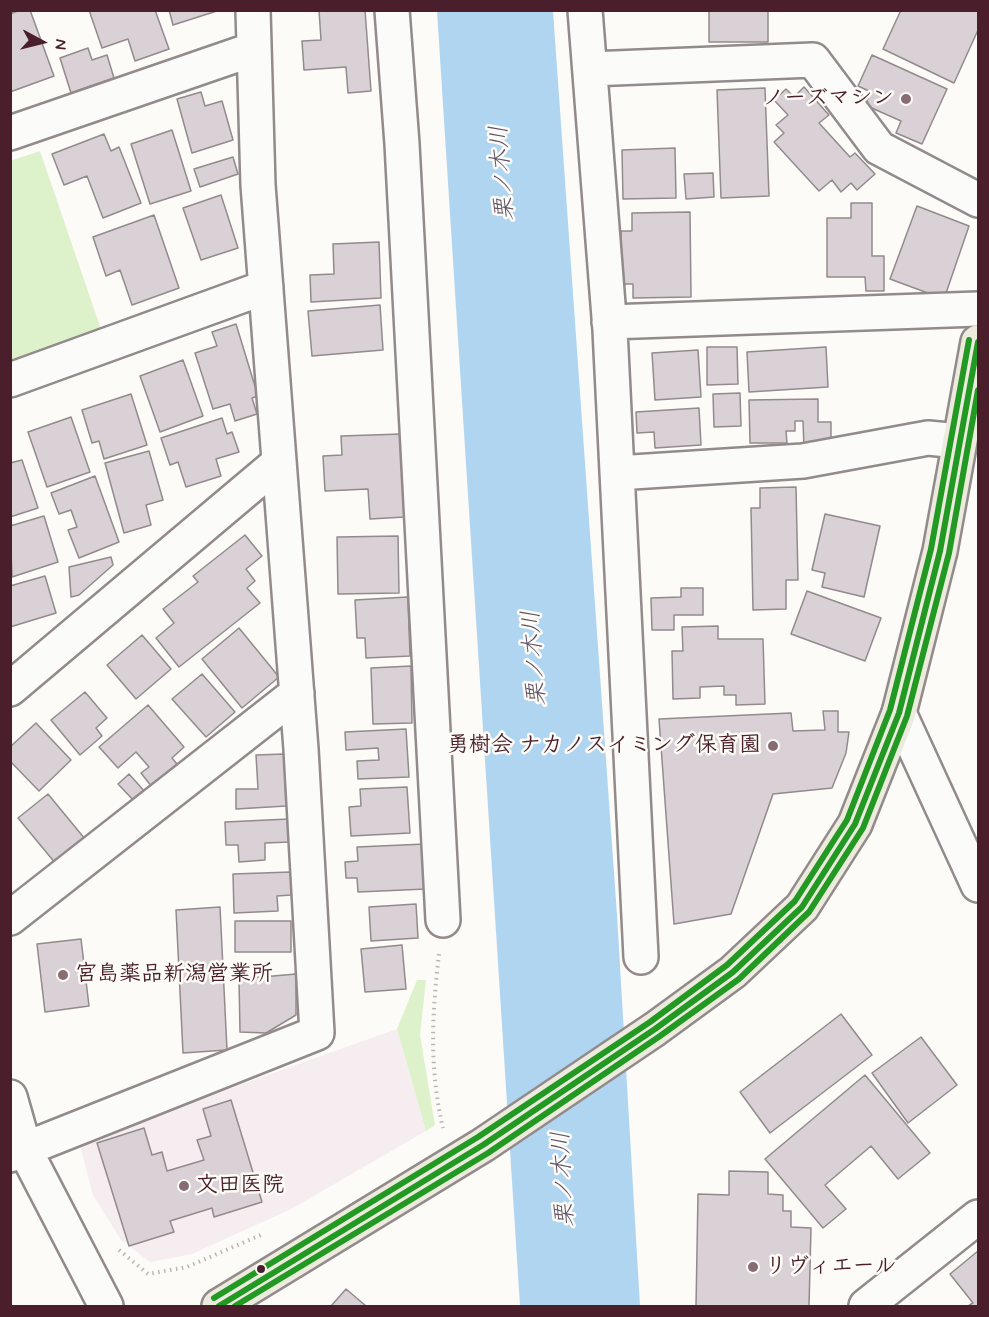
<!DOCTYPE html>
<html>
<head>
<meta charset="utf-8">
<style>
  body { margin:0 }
  #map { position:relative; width:989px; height:1317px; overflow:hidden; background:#fcfbf8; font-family:Mynerve,sans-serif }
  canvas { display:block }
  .frame { position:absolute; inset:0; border:12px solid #4a1f2b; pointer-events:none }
  .north { position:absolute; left:12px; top:12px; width:60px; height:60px; -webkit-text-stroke:4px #fdfcf7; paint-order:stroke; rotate:97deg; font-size:16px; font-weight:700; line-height:24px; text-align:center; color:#4a1f2b }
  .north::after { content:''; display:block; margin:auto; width:21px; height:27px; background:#4a1f2b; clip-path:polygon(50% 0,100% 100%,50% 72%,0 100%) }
</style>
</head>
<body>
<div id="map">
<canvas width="989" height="1317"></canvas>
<div class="frame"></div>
<div class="north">N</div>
</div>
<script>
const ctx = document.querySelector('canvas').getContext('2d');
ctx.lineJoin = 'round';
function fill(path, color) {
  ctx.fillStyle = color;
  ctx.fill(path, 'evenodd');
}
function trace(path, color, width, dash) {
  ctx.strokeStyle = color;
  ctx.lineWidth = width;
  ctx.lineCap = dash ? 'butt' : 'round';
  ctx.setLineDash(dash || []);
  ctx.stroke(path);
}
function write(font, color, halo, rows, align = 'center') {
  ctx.font = font + ' Mynerve,"Klee One",sans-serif';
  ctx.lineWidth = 5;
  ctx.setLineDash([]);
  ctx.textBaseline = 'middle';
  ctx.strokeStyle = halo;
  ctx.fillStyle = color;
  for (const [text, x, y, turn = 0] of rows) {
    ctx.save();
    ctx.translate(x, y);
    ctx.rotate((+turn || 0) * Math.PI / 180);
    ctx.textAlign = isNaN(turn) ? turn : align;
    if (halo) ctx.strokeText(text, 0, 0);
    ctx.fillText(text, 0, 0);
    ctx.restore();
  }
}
fill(new Path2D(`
  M397,1029L426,1131L291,1209L192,1254L150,1262L121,1240L93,1195L79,1142Z`), '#f5edef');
fill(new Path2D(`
  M40,151L104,338L10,370V161Z
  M417,980H426L420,1035L435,1125L426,1131L397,1029Z`), '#ddf2ca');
fill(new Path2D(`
  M437,11H553L617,915L640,1306H520Z`), '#b0d5f1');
const building = new Path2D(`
  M20,10H30L54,76L10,92V14Z
  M89,10H155L169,49L135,61L128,39L102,48Z
  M169,10H220L173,25Z
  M319,10H365L371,91L348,93L346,67L304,70L302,41L321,40Z
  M709,10H768V42H709Z
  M901,10H978V30L954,83L883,49Z
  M88,48L92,60L107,55L114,78L71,93L60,58Z
  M872,55L947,89L922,144L896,133L901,121L865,105L871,92L858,86Z
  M804,87L829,115L819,123L850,157L855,153L875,174L857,190L851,183L841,192L832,180L819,191L774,142L784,133L776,125L788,115L774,100L786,89L794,97Z
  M765,88L769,196L721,198L717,90Z
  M201,92L205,106L222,101L233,140L192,153L177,99Z
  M172,130L191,191L150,204L131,144Z
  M104,134L111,151L119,147L141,203L103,218L87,176L64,185L52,154Z
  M675,148L676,198L623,199L622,150Z
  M233,157L238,174L200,187L194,169Z
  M713,173L714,197L686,199L684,174Z
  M221,195L238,248L201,260L183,208Z
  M851,203H872V256H884V291H866L865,277H827V218H851Z
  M917,206L969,226L944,299L890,279Z
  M690,212L691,297L633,298V284H622L621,231H632V213Z
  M154,215L179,288L132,305L120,270L106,276L93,237Z
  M379,242L381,298L311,302L310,275L334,274L333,244Z
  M380,305L383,350L312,356L308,311Z
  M236,324L258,396L252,398L257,414L235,421L230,404L213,409L195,353L217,346L212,332Z
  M707,347H737L738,384L707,385Z
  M826,347L828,387L749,392L747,352Z
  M698,350L701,397L655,400L652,353Z
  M183,360L203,416L160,432L140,376Z
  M740,393L741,426L714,427L713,394Z
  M131,394L147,445L104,459L99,441L92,443L82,410Z
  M818,399V422H831V448H804L803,421H795V431H786L787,443H750L749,400Z
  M699,408L701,445L655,448L654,432L637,433L636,412Z
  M71,417L90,472L47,487L28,432Z
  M222,418L227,434L232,432L239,452L216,459L221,476L186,487L178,462L170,465L161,438Z
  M402,434L405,517L370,519L368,489L325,491L323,456L342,455L341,436Z
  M149,451L163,500L146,505L151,525L124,533L105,463Z
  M22,460L38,508L10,517V463Z
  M95,476L119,542L79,558L68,530L77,527L71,510L59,514L51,493Z
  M796,487L798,580H786V609L753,610L751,508H760V488Z
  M825,514L880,526L864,597L822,587L825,573L812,570Z
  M44,516L58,562L12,577L10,526Z
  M245,535L262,556L246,569L255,581L247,588L260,603L179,667L156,638L174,623L163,609L198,582L193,576Z
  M398,536L399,593L338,594L337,537Z
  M111,557L113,565L79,595L71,597L69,567Z
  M45,576L56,613L10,627V586Z
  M681,588H703V615H674V630H652L651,598L681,597Z
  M807,591L881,618L865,661L791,634Z
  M408,597L410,656L366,658L365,638H357L355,600Z
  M718,626V639H763L765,704L736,705V695H724V686L700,687V698L673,699L672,651H683L682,627Z
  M239,628L279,677L242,708L202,659Z
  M142,635L171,669L136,699L107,665Z
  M411,666L412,723L373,724L371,668Z
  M202,674L235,712L206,737L172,699Z
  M85,692L107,718L96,728L102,736L80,755L51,720Z
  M148,705L184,747L172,758L177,764L152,787L141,773L149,767L136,752L118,768L99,747Z
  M823,711H838V732H849L846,753L832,788L773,794L731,914L674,924L659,719L791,713L793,731L825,730Z
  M36,723L71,760L39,791L10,761V747Z
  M406,729L409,777L358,779L357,761L379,760L378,748L346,750L345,732Z
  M284,754L286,806L236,809V789H258L256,755Z
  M129,774L146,793L136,803L118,784Z
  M407,787L410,833L351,836L349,807L361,806L360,789Z
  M48,794L85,839L56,864L18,818Z
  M289,819L290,842L265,843V860L239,862L238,845H226L225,822Z
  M425,844L426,889L358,892L357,878H346L345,862L358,861L357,847Z
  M291,872V895L277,896L278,911L234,913L233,874Z
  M416,904L418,938L371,941L369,907Z
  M220,907L227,1050L183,1053L176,910Z
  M235,921H291V952H235Z
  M81,939L89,1006L45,1012L37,944Z
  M402,945L406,989L365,992L361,949Z
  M296,974V1015L266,1033L240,1032L239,979Z
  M841,1014L872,1055L770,1133L740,1092Z
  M921,1037L957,1085L908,1123L872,1073Z
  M865,1075L930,1153L898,1179L871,1146L825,1185L846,1209L823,1228L765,1159Z
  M231,1100L262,1202L214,1217L212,1208L170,1221L174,1232L129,1246L97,1143L144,1128L152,1155L162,1152L167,1171L204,1160L197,1140L211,1136L203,1109Z
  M729,1171L768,1172V1194L783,1195V1211H791V1227L811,1228L809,1306H696L698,1194L729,1195Z
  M978,1251V1306H968L973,1303L950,1274Z
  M346,1289L366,1306H331Z`);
fill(building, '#dad1d7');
trace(building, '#928a8b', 1.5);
const minor = new Path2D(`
  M392,10L402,144L443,920
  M585,10L610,330L641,957
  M590,69L813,60L879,148L978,200
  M10,133L254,49
  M609,322L978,309
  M10,380L266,287
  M617,473L803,461L928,438L959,441
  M10,689L278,463
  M899,713L978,885
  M10,918L297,693
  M10,1097L25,1150L106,1306
  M10,1155L317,1033L301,749L258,185L253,10
  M866,1306L978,1217`);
const major = new Path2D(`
  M219,1306L483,1145L655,1029L733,972L802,907L855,824L899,713L940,551L978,342`);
trace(minor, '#928a8b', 38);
trace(major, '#928a8b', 38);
trace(new Path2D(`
  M439,954C432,1013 429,1069 443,1128
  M119,1250L148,1274L187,1267L263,1234`), '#bbb6b6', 4, [1.5, 4.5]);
trace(minor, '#fbfbf9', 33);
trace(major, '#edeade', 33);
trace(new Path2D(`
  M219,1306L483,1145L655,1029L733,972L802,907L855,824L899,713L940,551L978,342`), '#292', 6);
trace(new Path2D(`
  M235,1306L488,1153L660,1036L739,979L809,912L863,828L907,716L949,553L978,390`), '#292', 6);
trace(new Path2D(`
  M214,1298L478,1137L650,1022L727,965L795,901L847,820L890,710L931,549L969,340`), '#292', 6);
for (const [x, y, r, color] of [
  [906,99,6,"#886c73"],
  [773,746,6,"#886c73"],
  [63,975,6,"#886c73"],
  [184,1186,6,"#886c73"],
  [753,1267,6,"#886c73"],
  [261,1269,5,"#4a1f2b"]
]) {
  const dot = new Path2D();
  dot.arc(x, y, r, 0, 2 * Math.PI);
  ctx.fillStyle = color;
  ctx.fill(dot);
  trace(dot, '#fdfcf7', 2);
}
write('bold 22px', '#4a1f2b', '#fdfcf7', [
  ["ノーズマシン",894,99,"right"],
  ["勇樹会 ナカノスイミング保育園",761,746,"right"],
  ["宮島薬品新潟営業所",75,975],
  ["文田医院",196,1186],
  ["リヴィエール",765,1267]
], 'left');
write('italic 24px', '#5f5166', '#fdfcf7', [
  ["栗ノ木川",504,173,-94],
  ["栗ノ木川",536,658,-94],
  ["栗ノ木川",565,1179,-93]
]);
</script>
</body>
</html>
